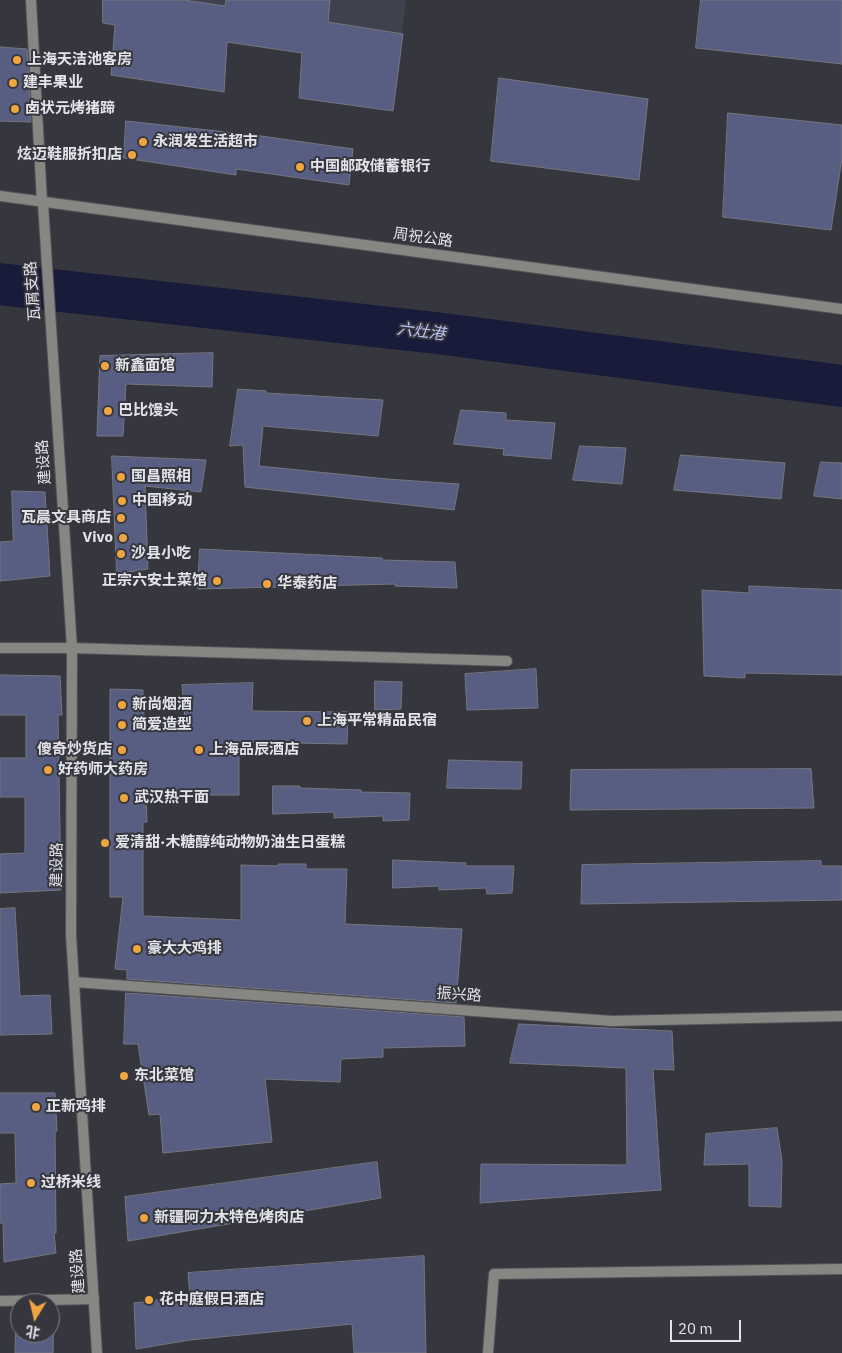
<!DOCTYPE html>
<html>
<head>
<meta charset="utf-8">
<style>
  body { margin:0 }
  #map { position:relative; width:842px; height:1353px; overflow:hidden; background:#36373e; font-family:"IBM Plex Sans","Noto Sans SC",sans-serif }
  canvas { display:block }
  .north { position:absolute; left:10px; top:1293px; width:50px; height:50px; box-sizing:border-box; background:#36373e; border:1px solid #7b7c82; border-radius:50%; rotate:189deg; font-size:14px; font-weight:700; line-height:20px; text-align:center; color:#e3e4e9 }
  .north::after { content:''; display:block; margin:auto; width:18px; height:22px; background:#f0a63f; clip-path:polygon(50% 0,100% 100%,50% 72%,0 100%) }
  .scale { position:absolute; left:670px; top:1320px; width:71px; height:22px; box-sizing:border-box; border:2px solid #e3e4e9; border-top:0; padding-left:6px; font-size:15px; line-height:18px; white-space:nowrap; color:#e3e4e9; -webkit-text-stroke:4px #36373e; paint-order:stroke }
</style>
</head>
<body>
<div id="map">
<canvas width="842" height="1353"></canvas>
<div class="north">北</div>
<div class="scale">20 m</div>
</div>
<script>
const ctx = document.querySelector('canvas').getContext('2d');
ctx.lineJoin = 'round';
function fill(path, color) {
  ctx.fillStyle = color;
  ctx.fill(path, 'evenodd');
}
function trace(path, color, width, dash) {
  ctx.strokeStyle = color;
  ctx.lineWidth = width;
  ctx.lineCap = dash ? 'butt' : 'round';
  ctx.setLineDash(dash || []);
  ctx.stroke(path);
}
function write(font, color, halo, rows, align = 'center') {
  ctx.font = font + ' "IBM Plex Sans","Noto Sans SC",sans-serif';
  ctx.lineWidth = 4;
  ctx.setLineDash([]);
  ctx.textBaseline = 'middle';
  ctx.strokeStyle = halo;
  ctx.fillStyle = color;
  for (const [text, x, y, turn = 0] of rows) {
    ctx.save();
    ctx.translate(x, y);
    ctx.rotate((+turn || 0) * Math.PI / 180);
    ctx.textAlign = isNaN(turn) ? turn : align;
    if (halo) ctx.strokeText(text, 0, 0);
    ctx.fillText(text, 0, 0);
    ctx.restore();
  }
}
fill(new Path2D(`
  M103,0H406L398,67L103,23Z`), '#3f414e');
trace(new Path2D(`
  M0,284L436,333L842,386`), '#191b3a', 42);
const building = new Path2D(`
  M103,0H184L225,6L226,0H330L328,22L403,34L393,111L299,98L302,53L227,42L224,92L111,75L115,25L103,23Z
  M701,0H842V64L696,48Z
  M0,47L27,49L31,122L0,121Z
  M499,78L648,99L639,180L491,161Z
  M728,113L842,125V158L831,230L723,217Z
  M126,121L254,135L353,149L349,185L236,169V175L124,158Z
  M213,353L212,387L126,384L123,436H97L100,356Z
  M238,389L266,391V393L383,400L378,436L263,426L259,466L387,479L459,484L454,510L245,487L243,445L230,446Z
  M461,410L506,413V420L555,423L551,459L503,455L504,449L454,444Z
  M580,446L626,448L622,484L573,480Z
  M681,455L785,463L781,499L674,490Z
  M112,456L206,460L201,492L145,486L148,569L117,574Z
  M821,462L842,463V499L814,496Z
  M12,491L45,492L50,576L0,581V542L13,541Z
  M200,549L382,558V560L455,562L457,588L395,586V584L198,589Z
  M749,586L842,590V675L745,673V678L704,676L702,590L749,593Z
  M536,669L538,708L467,710L465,674Z
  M0,675L60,676L62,715H58L61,890L0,893V854L25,853V797H0V758H26V715H0Z
  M375,681L402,682L401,709L375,710Z
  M253,683L252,711L348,712L347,744L239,742V795H146L147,822H143V916L241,920V865L278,866V864H306V869H347L345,924L462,929L456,1003L127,979V970L115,969L123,897H110V689L143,690L144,719L185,720L182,685Z
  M449,760L522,762L521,789L447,788Z
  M811,769L814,808L570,810L571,770Z
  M273,786H300V788L361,790V792L410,793L409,820L383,821V816L334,818V812L273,814Z
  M393,860L466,863V866H514L512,893L487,894L486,888L439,890V886L393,888Z
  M821,861V866H842V900L581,904L582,865Z
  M15,908L20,996L50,995L52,1034L0,1035V909Z
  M126,993L464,1017L465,1046L383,1048V1057L341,1059L340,1082L265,1079L272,1142L163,1153L160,1114L149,1115L138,1044H124Z
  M519,1024L672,1031L674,1070L653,1069L661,1190L480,1203L481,1164L627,1165L626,1068L510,1063Z
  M0,1093H55L57,1131H55L56,1233H54L56,1253L4,1262L3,1223H0V1184L16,1183L15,1133H0Z
  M777,1128L782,1161L781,1207L749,1206V1164L704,1165L706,1134Z
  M377,1162L381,1198L128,1241L125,1197Z
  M424,1256L426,1353H354L352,1324L190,1340L136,1349L134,1303L190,1296L188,1273Z
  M54,1311L53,1353H15L16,1316L20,1315V1333H50V1312Z`);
fill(building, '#585e82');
trace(building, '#75767e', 1);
const minor = new Path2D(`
  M0,648H72L507,661
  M74,982L612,1021L842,1016
  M0,1301L94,1299
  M488,1353L494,1274L842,1269`);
const tertiary = new Path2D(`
  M31,0L42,202
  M0,196L842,309
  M43,204L72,648L71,935L97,1353`);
trace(minor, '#525359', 12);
trace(tertiary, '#525359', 12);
trace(minor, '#888683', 10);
trace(tertiary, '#888683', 10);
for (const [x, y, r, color] of [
  [17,60,5,"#f0a63f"],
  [13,83,5,"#f0a63f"],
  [15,109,5,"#f0a63f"],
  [143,142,5,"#f0a63f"],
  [132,155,5,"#f0a63f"],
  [300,167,5,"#f0a63f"],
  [105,366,5,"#f0a63f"],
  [108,411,5,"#f0a63f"],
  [121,477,5,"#f0a63f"],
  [122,501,5,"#f0a63f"],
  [121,518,5,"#f0a63f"],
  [123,538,5,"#f0a63f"],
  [121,554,5,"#f0a63f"],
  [217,581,5,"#f0a63f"],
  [267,584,5,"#f0a63f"],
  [122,705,5,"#f0a63f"],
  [307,721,5,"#f0a63f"],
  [122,725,5,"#f0a63f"],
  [122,750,5,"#f0a63f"],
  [199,750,5,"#f0a63f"],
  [48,770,5,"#f0a63f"],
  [124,798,5,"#f0a63f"],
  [105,843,5,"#f0a63f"],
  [137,949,5,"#f0a63f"],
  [124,1076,5,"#f0a63f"],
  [36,1107,5,"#f0a63f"],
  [31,1183,5,"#f0a63f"],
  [144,1218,5,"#f0a63f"],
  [149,1300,5,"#f0a63f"]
]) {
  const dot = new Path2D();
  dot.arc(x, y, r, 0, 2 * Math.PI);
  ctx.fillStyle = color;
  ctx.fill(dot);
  trace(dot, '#36373e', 2);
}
write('bold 15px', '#e3e4e9', '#36373e', [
  ["上海天洁池客房",27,60],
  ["建丰果业",23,83],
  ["卤状元烤猪蹄",25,109],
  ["永润发生活超市",153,142],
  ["炫迈鞋服折扣店",122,155,"right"],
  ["中国邮政储蓄银行",310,167],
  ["新鑫面馆",115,366],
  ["巴比馒头",118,411],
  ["国昌照相",131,477],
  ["中国移动",132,501],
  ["瓦晨文具商店",111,518,"right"],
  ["Vivo",113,538,"right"],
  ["沙县小吃",131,554],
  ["正宗六安土菜馆",207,581,"right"],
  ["华泰药店",277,584],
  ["新尚烟酒",132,705],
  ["上海平常精品民宿",317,721],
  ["简爱造型",132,725],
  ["傻奇炒货店",112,750,"right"],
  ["上海品辰酒店",209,750],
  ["好药师大药房",58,770],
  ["武汉热干面",134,798],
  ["爱清甜·木糖醇纯动物奶油生日蛋糕",115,843],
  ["豪大大鸡排",147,949],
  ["东北菜馆",134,1076],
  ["正新鸡排",46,1107],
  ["过桥米线",41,1183],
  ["新疆阿力木特色烤肉店",154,1218],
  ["花中庭假日酒店",159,1300]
], 'left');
write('15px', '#e3e4e9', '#36373e', [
  ["周祝公路",423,238,8],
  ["瓦屑支路",33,291,-94],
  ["建设路",44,462,-94],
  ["建设路",57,865,-89],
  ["振兴路",459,995,4],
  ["建设路",78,1271,-94]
]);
write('italic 16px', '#bbc2f5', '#36373e', [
  ["六灶港",421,332,7]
]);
</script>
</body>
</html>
